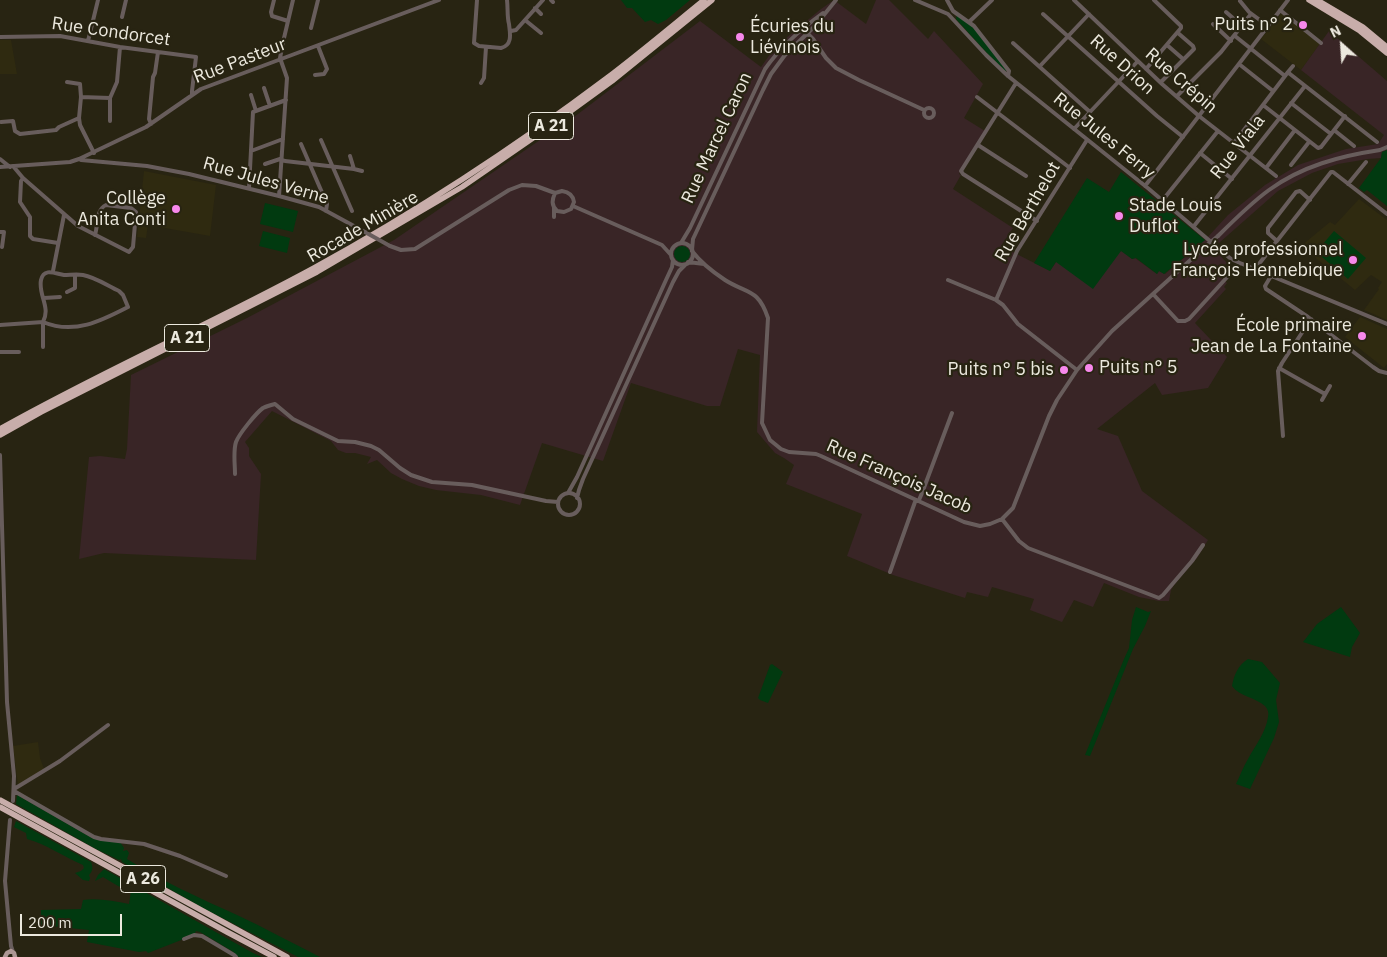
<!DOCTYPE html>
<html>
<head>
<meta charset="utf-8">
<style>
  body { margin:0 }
  #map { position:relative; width:1387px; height:957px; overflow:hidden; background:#282412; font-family:"IBM Plex Sans",sans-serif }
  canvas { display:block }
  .north { position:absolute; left:1317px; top:20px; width:50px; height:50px; -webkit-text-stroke:4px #282412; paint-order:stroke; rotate:334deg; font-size:14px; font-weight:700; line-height:20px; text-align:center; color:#ece9de }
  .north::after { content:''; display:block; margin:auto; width:18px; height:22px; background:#ece9de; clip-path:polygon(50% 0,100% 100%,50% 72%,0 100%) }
  .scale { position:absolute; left:20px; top:914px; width:102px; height:22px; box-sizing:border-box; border:2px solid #ece9de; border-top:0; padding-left:6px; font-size:15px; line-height:18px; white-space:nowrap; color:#ece9de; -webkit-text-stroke:4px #282412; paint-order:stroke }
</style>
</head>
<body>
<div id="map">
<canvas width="1387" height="957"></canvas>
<div class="north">N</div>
<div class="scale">200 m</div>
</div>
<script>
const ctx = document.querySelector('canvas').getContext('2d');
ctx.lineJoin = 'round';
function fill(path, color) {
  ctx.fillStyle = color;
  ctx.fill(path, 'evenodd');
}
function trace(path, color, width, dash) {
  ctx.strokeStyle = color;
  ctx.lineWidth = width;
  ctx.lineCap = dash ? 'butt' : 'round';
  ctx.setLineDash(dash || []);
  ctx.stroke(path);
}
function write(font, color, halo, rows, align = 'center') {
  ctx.font = font + ' "IBM Plex Sans",sans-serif';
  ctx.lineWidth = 4.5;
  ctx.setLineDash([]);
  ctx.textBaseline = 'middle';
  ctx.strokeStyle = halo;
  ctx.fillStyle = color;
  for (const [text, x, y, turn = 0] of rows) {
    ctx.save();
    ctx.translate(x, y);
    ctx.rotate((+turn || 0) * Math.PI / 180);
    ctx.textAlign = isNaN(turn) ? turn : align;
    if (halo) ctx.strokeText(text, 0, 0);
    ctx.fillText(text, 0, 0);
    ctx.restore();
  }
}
fill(new Path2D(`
  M1283,11L1322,41L1301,70L1261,39Z
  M0,40H11L17,74H0Z
  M144,171L216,185L210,236L148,225L146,238L137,237Z
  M1359,199L1387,220V320L1364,310L1379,289L1378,288L1382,282L1371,275L1355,290L1301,246L1330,222L1335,225Z
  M1360,317L1387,329V364L1384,368L1345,337Z
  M38,742L40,758L44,769L18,785L13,746Z`), '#2f2a10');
fill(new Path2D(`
  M834,0L866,24L876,0H889L928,39L934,31L983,84L964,118L985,131L959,174L961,175L953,189L1013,228L1001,246L1050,271L1056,262L1122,251L1132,259L1135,258L1157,274L1159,271L1165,274L1205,240L1228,215L1265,185L1298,165L1346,149L1378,144L1384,135L1301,70L1329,31L1387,81V150L1382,152L1381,158L1368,159L1338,164L1312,173L1278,191L1219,243L1216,240L1211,246L1227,263L1219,270L1225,275L1222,279L1227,283L1224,287L1226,289L1195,323L1227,357L1208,388L1162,395L1155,383L1097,429L1118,436L1142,491L1208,540L1197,558L1174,585L1171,590L1169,601H1159L1139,597L1104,583L1093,607L1074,600L1062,622L1030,610L1034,599L992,587L988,597L967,592L965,598L893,575L847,556L862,514L786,484L794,465L784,458L775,453L757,432L760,355L738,349L720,406H707L631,383L603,461L542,443L520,505L481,495L436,490L419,486L402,479L391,473L377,460L367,464L371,457L355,453H346L338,450L331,441L272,411L245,442L249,448V456L261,474L256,560L104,553L79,559L89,457L100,456L125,459L127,449L131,375L247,318L394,240L578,114L700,21L761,67L773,50L785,39L821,9Z`), '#392526');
fill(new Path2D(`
  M621,0H690L666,20L658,24L651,20L645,22L632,8H627Z
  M957,14L974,27L1007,70L1005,71L986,52L956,19Z
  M1387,150V206L1367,190L1364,192L1359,188L1381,158L1382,152Z
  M1121,172L1205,240L1164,274L1159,271L1157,274L1136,258L1132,259L1121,251L1093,289L1056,262L1050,271L1034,263L1087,178L1109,192Z
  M265,203L298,211L293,232L260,224Z
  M263,231L290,238L287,253L259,246Z
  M1334,231L1366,258L1348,279L1316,252Z
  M674 254a8 8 0 1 1 16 0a8 8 0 1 1-16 0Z
  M1136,607L1148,612L1151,611L1145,626L1133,649L1090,756L1085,755L1124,659L1129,648L1132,620Z
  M1341,607L1360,633L1352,647L1350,657L1303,642L1317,624Z
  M1248,659L1262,662L1280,683L1276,700L1279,722L1274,738L1250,789L1236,784C1240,776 1243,767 1248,759C1255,746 1266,732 1268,717C1269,713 1268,709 1265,706C1255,697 1240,697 1232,686C1234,675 1238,665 1248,659Z
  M772,664L783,672L768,703L760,700L758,698L770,665Z
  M17,795L92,838L120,842L124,848L123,851L127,850L129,853L127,859C162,881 199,898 237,915C265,928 292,943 320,957H298L203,908L122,862L121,859L119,860L96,849L16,804Z
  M16,821L91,862C93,867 93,871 89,875L90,878L89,881L83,880L75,873L81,871L84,868L83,865C64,857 46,844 27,839L26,833L14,827Z
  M104,869L253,953L262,957H239L232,951L200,932L196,931L194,935L148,953L146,951L139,952L87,942L89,930L41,925V910L81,909L83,900C98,898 114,901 129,904L131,891L118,886L103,877L95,881L98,875Z`), '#013a10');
trace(new Path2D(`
  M274,0L271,12L272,16L288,21
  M477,0L474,43L479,46L501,48C513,45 510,33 509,24C507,17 508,8 507,0
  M551,0L553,2
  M915,0L948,14L986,55L1008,76L1149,189L1231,259L1240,263L1387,324
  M947,0L953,11
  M1074,0L1162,84L1199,116L1276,176
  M1240,1L1249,12L1268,26
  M535,8L541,14
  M1280,10L1321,43
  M953,11L974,26L1009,71L1008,76
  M1226,12L1242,26
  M1043,14L1157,116L1183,137
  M122,17L126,0
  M525,20L541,33
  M969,22L992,0
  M1213,24L1231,41
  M311,28L318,0
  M511,31L516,30L543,0
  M806,32L813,39L826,58L836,68L859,80L924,110
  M1235,36L1285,76L1288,72L1290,74L1377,142
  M0,37L60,36L120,47L196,57L192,91V95
  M88,41L98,0
  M1013,43L1090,112
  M1167,45L1183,59
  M1157,56L1173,70
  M1239,64L1273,91
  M1040,66L1089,14
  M1146,69L1181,28V26L1154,0
  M1288,72L1293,66
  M315,75L324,74L327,69L318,46
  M67,82L80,84L81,97L79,118
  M1161,82L1194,49L1193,46L1178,33
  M481,83L484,78L486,47
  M1016,83L961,171L963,174L1037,221
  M264,88L270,106
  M251,95L256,111
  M1177,96L1221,52L1251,14
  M81,97L110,98
  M977,97L1070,168
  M1291,103L1331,134
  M1263,105L1318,148L1321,147L1345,116
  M924 113a5 5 0 1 1 10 0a5 5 0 1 1-10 0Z
  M110,121V98L117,82L120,47
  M1,122L13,121L15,131L20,134L56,130L59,127L79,118L80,125L94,153
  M151,124L149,119L153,77L155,73L158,52
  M1074,129L1138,61
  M1334,130L1354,146
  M321,140L352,211
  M1234,143L1285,76
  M301,144L327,204L326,211
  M978,145L1026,176
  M251,151L283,139
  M1200,153L1232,179
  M350,156L354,169
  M0,159L10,167
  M81,160L147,166L189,174L279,196L319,207L365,232
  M265,164L280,159L285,161L354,169L362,171
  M1291,165L1309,142
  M13,166L23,178L78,226L129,252L133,247L136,212L131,208L106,205C96,209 98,226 95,235
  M0,167L70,162L79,159L146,127L201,89L439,0
  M1266,168L1295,130
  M23,178L21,181L20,202L30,217V236L33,239L58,243
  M1348,184L1366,162
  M1145,186L1288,0
  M249,188L253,112L286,100
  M562,191C569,192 573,195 574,202L571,209L564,212L557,211C551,205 552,200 555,193Z
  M279,196L287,78L280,58L284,38L293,0
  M1162,201L1218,131
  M573,206L662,245L671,255
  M554,217V208
  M1194,226L1305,86
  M0,232H4L2,247
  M1218,236C1234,220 1251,203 1269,190C1302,166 1340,156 1380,150L1387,147
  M1277,241L1268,233V228L1296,192L1300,191L1310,200
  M681,243L690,228L765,69C781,46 801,29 823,13
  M671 254a11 11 0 1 1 22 0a11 11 0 1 1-22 0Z
  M390,246L401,250L415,249L509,190L522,185L536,186L555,193
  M692,250L693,239L763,90L771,74L785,55L815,26L836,0
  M692,251C701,263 713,272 725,280C747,294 758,288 768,318L762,423L770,440L781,449L789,452L816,454L821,456L964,522L980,526L990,524L1002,519L1013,508L1049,416L1057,400L1077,370L1112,331L1207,245
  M688,262L704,264
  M1255,269L1331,172H1333L1387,214
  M53,271L64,215
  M1271,276L1265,286L1266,289L1308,317L1373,367L1379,371L1387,373
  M948,280L996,300L1003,305L1018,324L1077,370
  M67,292L75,288V275
  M1153,294L1178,321H1185L1189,319L1240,263
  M44,298L60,297
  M996,300L1017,251L1087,140
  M0,325L43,322C51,307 38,295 41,280C44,267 56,274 64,275C70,275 77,274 83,275C95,277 108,286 119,291L123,295L128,307C101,321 74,335 43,322V347
  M0,352H19
  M1279,368L1325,394
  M1322,400L1330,386
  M1283,436L1278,371L1282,363L1311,319
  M0,455L7,702L14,776L13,801
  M235,474C235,464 233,451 236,442C239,434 256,413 263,408C267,406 271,405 275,404L293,419L338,441L355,442L371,446L379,450L400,468L411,475L432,482L472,485L546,501L558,502
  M568,493L577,477L666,280L672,267L673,260
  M558 504a11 11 0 1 1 22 0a11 11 0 1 1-22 0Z
  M577,498L579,490L583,479L673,282L679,271L686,264
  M1002,519L1019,541L1028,548L1159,598L1163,595L1192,561L1203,545
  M890,572L915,502L919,500L922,493L952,413
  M14,789L60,761L108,725
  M14,791L94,837L101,839L144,844L180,856L226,876
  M10,820L5,881L11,946L13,952
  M184,939L194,935L202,936L234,955L236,957`), '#685d5c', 4);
trace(new Path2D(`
  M5,957L7,953L11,951L14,953L15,957`), '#ad9794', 4.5);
trace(new Path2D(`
  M1309,0L1360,31L1387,53
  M1317,0L1363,27L1387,47
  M0,429C103,371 211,324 314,268C416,212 514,148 607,78C640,53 672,26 704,0
  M0,435L41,412L317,272L462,187L546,129L612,81L712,0
  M0,800L287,957
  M0,807L227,932L274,957`), '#c8adaa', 5.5);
trace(new Path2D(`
  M365,232L390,246
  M1207,245L1218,236`), '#685d5c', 4);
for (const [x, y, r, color] of [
  [1303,25,5,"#f788ec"],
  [740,37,5,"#f788ec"],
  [176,209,5,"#f788ec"],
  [1119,216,5,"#f788ec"],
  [1353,260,5,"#f788ec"],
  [1362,336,5,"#f788ec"],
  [1089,368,5,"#f788ec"],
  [1064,370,5,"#f788ec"]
]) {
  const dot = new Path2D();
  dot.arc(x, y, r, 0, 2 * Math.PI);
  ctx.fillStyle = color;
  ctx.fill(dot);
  trace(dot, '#282412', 2);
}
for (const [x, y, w] of [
  [551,126,45],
  [187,338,45],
  [143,879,45]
]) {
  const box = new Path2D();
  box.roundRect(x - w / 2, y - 13.5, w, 27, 4);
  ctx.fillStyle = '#282412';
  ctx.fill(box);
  trace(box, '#ece9de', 1);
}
write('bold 16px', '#ece9de', null, [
  ["A 21",551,126],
  ["A 21",187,338],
  ["A 26",143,879]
]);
write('18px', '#ece9de', '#282412', [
  ["Puits n° 2",1293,25],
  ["Écuries du",750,27,"left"],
  ["Liévinois",750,48,"left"],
  ["Collège",166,199],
  ["Anita Conti",166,220],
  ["Stade Louis",1129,206,"left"],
  ["Duflot",1129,227,"left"],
  ["Lycée professionnel",1343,250],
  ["François Hennebique",1343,271],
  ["École primaire",1352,326],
  ["Jean de La Fontaine",1352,347],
  ["Puits n° 5",1099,368,"left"],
  ["Puits n° 5 bis",1054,370]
], 'right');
write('18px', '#ece9de', '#282412', [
  ["Rue Condorcet",111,32,8],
  ["Rue Pasteur",240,61,-21],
  ["Rue Drion",1122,65,42],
  ["Rue Crépin",1181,81,41],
  ["Rue Jules Ferry",1104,136,39],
  ["Rue Marcel Caron",717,138,-65],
  ["Rue Viala",1238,147,-52],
  ["Rue Jules Verne",266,181,16],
  ["Rue Berthelot",1028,212,-60],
  ["Rocade Minière",363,227,-30],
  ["Rue François Jacob",899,477,24]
]);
</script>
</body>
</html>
